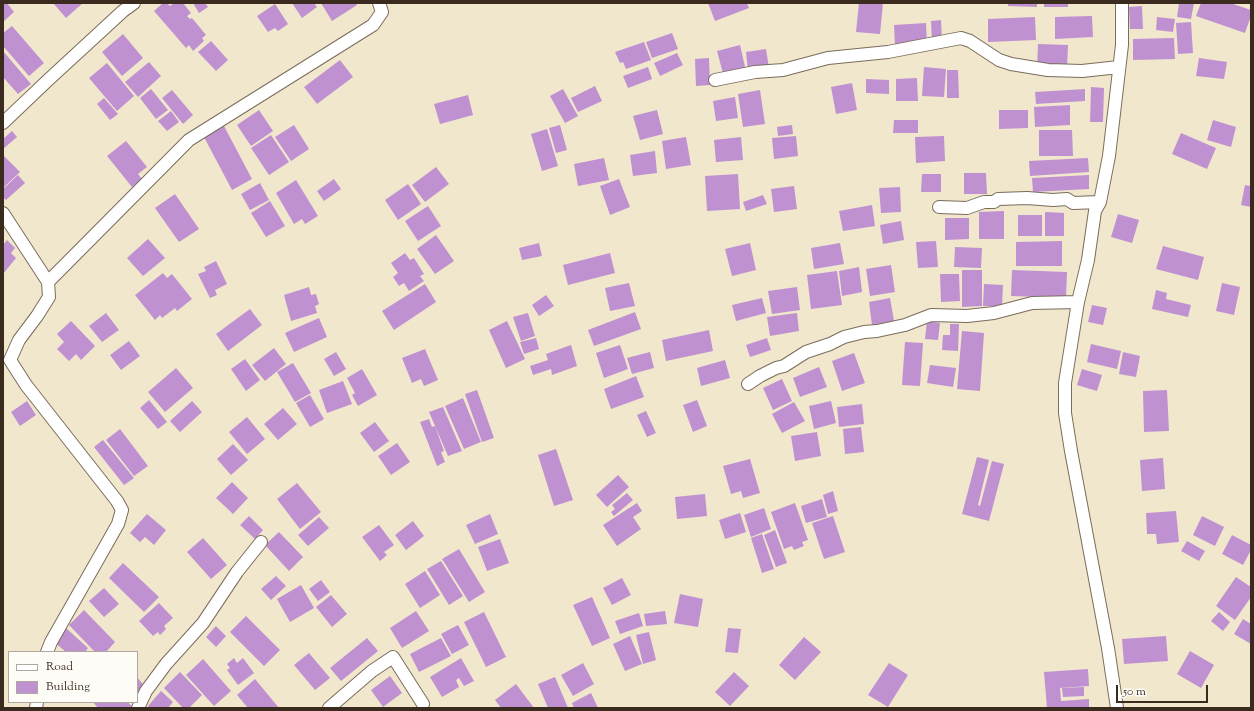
<!DOCTYPE html>
<html>
<head>
<meta charset="utf-8">
<style>
  body { margin:0 }
  #map { position:relative; width:1254px; height:711px; overflow:hidden; background:#f0e7cd; font-family:"Sorts Mill Goudy",serif }
  canvas { display:block }
  .frame { position:absolute; inset:0; border:4px solid #3b2a1e; pointer-events:none }
  .legend { position:absolute; left:8px; top:651px; width:130px; height:52px; box-sizing:border-box; background:#fdfcf7; border:1px solid #afa8a0; margin:0; padding:5px 7px; list-style:none; font-size:12px; color:#3b2a1e }
  .legend li { display:flex; align-items:center; gap:8px; height:20px }
  .legend b { width:20px; border:1px solid #afa8a0 }
  .scale { position:absolute; left:1116px; top:685px; width:92px; height:18px; box-sizing:border-box; border:2px solid #3b2a1e; border-top:0; padding-left:5px; font-size:12px; line-height:14px; white-space:nowrap; color:#3b2a1e; -webkit-text-stroke:3px #fdfcf7; paint-order:stroke }
</style>
</head>
<body>
<div id="map">
<canvas width="1254" height="711"></canvas>
<div class="frame"></div>
<ul class="legend">
<li><b style="height:5px;background:#fff"></b>Road</li>
<li><b style="height:11px;background:#c091d1"></b>Building</li>
</ul>
<div class="scale">50 m</div>
</div>
<script>
const ctx = document.querySelector('canvas').getContext('2d');
ctx.lineJoin = 'round';
function fill(path, color) {
  ctx.fillStyle = color;
  ctx.fill(path, 'evenodd');
}
function trace(path, color, width, dash) {
  ctx.strokeStyle = color;
  ctx.lineWidth = width;
  ctx.lineCap = dash ? 'butt' : 'round';
  ctx.setLineDash(dash || []);
  ctx.stroke(path);
}
fill(new Path2D(`
  M3,3H7L14,12L3,22Z
  M53,3H83L66,18Z
  M163,3H167L170,6L174,3H183L191,13L187,16L190,19L192,18L206,35L202,38L204,41L193,51L189,45L186,48L154,11Z
  M193,3H205L208,7L199,13Z
  M292,3H314L317,7L302,18Z
  M321,3H356L357,5L332,21Z
  M708,3H747L749,8L715,21Z
  M859,3H883L880,34L856,32Z
  M1008,3H1037V7L1008,6Z
  M1044,3H1068V7H1044Z
  M1179,3H1194L1191,19L1177,17Z
  M1201,3H1230L1251,10V16L1245,33L1196,16Z
  M275,4L288,24L278,31L275,28L268,32L257,16Z
  M1142,6L1143,29H1130L1129,7Z
  M1092,16L1093,37L1055,39V17Z
  M1035,17L1036,40L988,42V19Z
  M1157,17L1175,19L1173,32L1156,30Z
  M941,20L942,40L932,41L931,21Z
  M1191,22L1193,53L1178,54L1176,23Z
  M926,23L927,44L895,46L894,25Z
  M12,26L44,63L29,76L3,46V33Z
  M672,33L678,49L652,58L646,42Z
  M123,34L143,58L122,76L102,52Z
  M1174,38L1175,59L1133,60V39Z
  M211,41L228,60L216,71L198,52Z
  M644,42L651,60L626,69L623,62L620,63L615,52Z
  M1038,44L1068,45L1067,69L1037,68Z
  M740,45L746,71L724,77L717,51Z
  M766,49L769,68L748,71L746,52Z
  M3,51L31,84L18,94L3,77Z
  M677,53L683,65L660,76L654,63Z
  M709,58L710,85L696,86L695,59Z
  M1199,58L1227,62L1224,79L1196,76Z
  M340,60L353,77L317,104L304,87Z
  M149,62L161,76L138,97L125,82Z
  M107,63L134,96L117,111L89,78Z
  M648,67L652,79L628,88L623,76Z
  M924,67L946,69L944,97L922,96Z
  M947,70H958L959,98H947Z
  M917,78L918,101H896V79Z
  M866,79L889,80V94L866,93Z
  M852,83L857,110L836,114L831,87Z
  M595,86L602,101L578,112L571,98Z
  M1091,87L1104,88L1103,122H1090Z
  M151,89L168,110L156,119L140,98Z
  M563,89L578,116L565,123L550,96Z
  M1085,89V101L1036,104L1035,92Z
  M172,90L193,115L183,124L162,98Z
  M760,90L765,124L743,127L738,94Z
  M468,95L473,115L440,124L434,104Z
  M735,97L738,118L716,121L713,101Z
  M104,98L118,114L110,120L97,104Z
  M1070,105V125L1035,127L1034,107Z
  M259,110L273,131L251,146L237,125Z
  M657,110L663,134L640,140L633,116Z
  M999,110H1028V128L999,129Z
  M171,111L179,122L167,131L158,121Z
  M894,120H918V133H893Z
  M1213,120L1236,127L1231,147L1207,140Z
  M294,125L309,149L291,161L275,137Z
  M560,125L567,150L556,153L549,128Z
  M792,125L793,134L778,136L777,127Z
  M224,126L252,179L232,190L204,137Z
  M547,129L558,166L542,171L531,134Z
  M1039,130H1072L1073,156H1039Z
  M12,131L17,137L3,149V139Z
  M1181,133L1216,148L1207,169L1172,154Z
  M271,135L289,162L269,175L251,148Z
  M796,136L798,156L774,159L772,138Z
  M944,136L945,161L916,163L915,137Z
  M686,137L691,165L666,169L662,141Z
  M741,137L743,160L716,162L714,140Z
  M126,141L147,167L138,174L142,179L132,187L107,156Z
  M655,151L657,173L633,176L630,155Z
  M3,155L20,172L3,188Z
  M604,158L609,180L578,186L574,164Z
  M1088,158L1089,172L1030,176L1029,161Z
  M436,167L449,184L425,202L412,185Z
  M964,173H986L987,194H964Z
  M738,174L740,209L707,211L705,176Z
  M922,174H941V192H921Z
  M18,175L25,183L6,200L3,197V189Z
  M1089,175V189L1033,192L1032,178Z
  M334,179L341,189L324,201L317,191Z
  M619,179L630,207L610,215L600,186Z
  M296,180L318,216L305,224L302,219L294,224L276,193Z
  M260,183L269,200L250,210L241,194Z
  M408,184L421,204L398,220L385,200Z
  M1245,185L1251,186V207L1241,205Z
  M794,186L797,209L774,212L771,189Z
  M900,187L901,212L881,213L879,188Z
  M175,194L199,229L179,242L155,208Z
  M763,195L767,204L746,211L743,202Z
  M270,201L285,226L266,237L251,213Z
  M872,205L875,226L843,231L839,211Z
  M428,206L441,226L418,241L405,221Z
  M1004,211V239H979V212Z
  M1045,212L1064,213V236H1045Z
  M1118,214L1139,220L1132,243L1111,237Z
  M1018,215H1042V236H1018Z
  M945,218H969V239L945,240Z
  M901,221L904,240L883,244L880,225Z
  M436,235L454,261L435,274L417,249Z
  M148,239L165,258L143,276L127,258Z
  M7,240L15,248L11,253L16,258L3,274V245Z
  M936,241L938,267L918,268L916,242Z
  M1062,241V266H1016V242Z
  M539,243L542,256L522,260L519,248Z
  M750,243L756,270L732,276L725,249Z
  M840,243L844,264L814,269L811,248Z
  M1163,246L1204,257L1198,280L1156,269Z
  M955,247L982,248L981,268L954,267Z
  M405,253L410,260L414,258L424,274L420,276L424,281L409,291L404,283L399,286L393,277L398,273L391,263Z
  M610,253L615,273L568,285L563,265Z
  M216,261L227,284L215,290L217,295L210,298L198,274L206,271L204,267Z
  M891,265L895,292L870,296L866,269Z
  M859,267L862,292L842,296L839,271Z
  M962,270H982V306L962,307Z
  M1012,270L1067,272L1066,298L1011,296Z
  M837,271L842,305L811,309L807,275Z
  M163,273L167,278L172,274L192,299L177,311L175,308L162,318L160,315L155,320L135,295Z
  M940,274H959L960,301L941,302Z
  M629,283L635,306L610,311L605,288Z
  M1222,283L1240,287L1234,315L1216,311Z
  M425,284L436,302L394,330L382,311Z
  M984,284L1003,285L1002,306H983Z
  M309,287L311,295L316,294L319,304L315,306L317,313L291,321L284,295Z
  M797,287L800,310L772,314L768,291Z
  M1156,290L1167,293L1166,299L1191,305L1188,317L1152,309Z
  M546,295L554,306L539,316L532,305Z
  M762,298L766,313L736,321L732,305Z
  M890,298L894,321L872,325L869,302Z
  M1092,305L1107,308L1103,325L1088,322Z
  M250,309L262,325L228,351L216,334Z
  M635,312L641,329L594,346L588,330Z
  M106,313L119,330L102,342L89,326Z
  M528,313L535,336L521,341L513,317Z
  M797,313L799,331L770,336L767,317Z
  M319,318L327,337L294,352L285,333Z
  M71,321L95,346L81,360L76,354L69,361L57,349L64,342L57,334Z
  M507,321L525,359L506,368L489,330Z
  M927,321L940,323L938,340L925,339Z
  M950,324H959L958,351L942,350L943,335H950Z
  M709,330L713,351L666,361L662,340Z
  M962,331L984,333L980,391L957,389Z
  M536,338L539,349L524,354L520,342Z
  M767,338L771,350L750,357L746,345Z
  M129,341L140,356L121,370L110,355Z
  M905,342L923,343L920,386L902,385Z
  M1091,344L1121,351L1117,369L1087,362Z
  M571,345L577,366L552,375L551,369L533,375L530,366L548,360L546,354Z
  M620,345L628,369L604,378L596,353Z
  M274,348L286,364L265,381L252,365Z
  M425,349L438,380L424,386L421,379L412,383L402,358Z
  M336,352L346,369L334,376L324,359Z
  M650,352L654,368L632,374L627,358Z
  M1123,352L1140,356L1136,377L1119,374Z
  M854,353L865,383L842,391L832,361Z
  M245,359L260,380L246,391L231,369Z
  M725,360L730,378L701,386L697,368Z
  M293,363L311,393L295,402L277,372Z
  M930,365L956,368L953,387L927,383Z
  M819,367L827,387L800,397L793,378Z
  M176,368L193,388L165,412L148,392Z
  M362,369L377,395L358,406L352,395L355,393L347,378Z
  M1082,369L1102,375L1097,391L1077,385Z
  M636,376L644,397L611,409L604,389Z
  M782,379L792,401L773,410L763,388Z
  M343,381L352,404L327,413L319,390Z
  M477,390L494,438L482,442L465,394Z
  M1167,390L1169,431L1144,432L1143,391Z
  M310,395L324,419L310,427L296,403Z
  M463,398L481,442L464,449L445,406Z
  M149,400L167,422L158,429L140,408Z
  M697,400L707,426L693,432L683,405Z
  M27,401L36,415L20,426L11,412Z
  M192,401L202,412L180,432L170,421Z
  M831,401L836,423L814,429L809,406Z
  M794,402L805,421L782,433L772,414Z
  M862,404L864,424L839,427L837,407Z
  M443,407L462,451L448,456L429,412Z
  M283,408L297,424L278,440L264,424Z
  M646,411L656,433L647,437L637,415Z
  M247,417L265,439L247,454L229,432Z
  M429,419L432,427L435,426L444,451L441,452L445,462L437,466L420,422Z
  M375,422L389,441L374,452L360,433Z
  M861,427L864,452L845,454L843,429Z
  M120,429L148,466L134,476L106,440Z
  M817,432L821,456L795,461L791,436Z
  M103,440L134,478L124,485L94,447Z
  M397,443L410,462L391,475L378,456Z
  M233,444L248,460L231,475L217,459Z
  M556,449L573,500L554,506L538,455Z
  M977,457L989,460L978,505L980,506L992,461L1004,464L989,521L962,514Z
  M1163,458L1165,489L1142,491L1140,460Z
  M750,459L760,493L743,498L741,491L731,494L723,466Z
  M618,475L629,487L607,507L596,495Z
  M232,482L248,498L233,514L216,498Z
  M297,483L321,512L300,529L277,499Z
  M833,491L838,511L828,514L823,495Z
  M627,493L633,500L614,516L611,512L615,509L612,505Z
  M705,494L707,516L677,519L675,497Z
  M822,499L827,517L806,523L801,506Z
  M637,503L642,511L633,517L641,529L617,546L603,525Z
  M795,503L808,540L802,542L804,546L794,550L792,546L784,549L771,512Z
  M764,508L771,529L751,537L744,515Z
  M1176,511L1179,542L1157,544L1156,534H1147L1146,513Z
  M740,513L746,532L725,539L719,520Z
  M147,514L166,530L154,545L145,537L140,542L130,533Z
  M490,514L498,534L475,544L466,525Z
  M249,516L263,530L255,539L240,525Z
  M833,516L845,552L824,559L812,523Z
  M1202,516L1224,527L1215,546L1193,535Z
  M319,517L329,528L308,546L298,535Z
  M413,521L424,536L406,550L395,535Z
  M379,525L394,545L384,552L387,555L380,561L362,537Z
  M775,530L787,563L776,567L764,535Z
  M279,532L303,557L289,571L265,545Z
  M762,534L774,569L762,573L751,538Z
  M1232,535L1251,545V550L1243,565L1222,554Z
  M203,538L227,565L211,579L187,552Z
  M500,539L509,563L487,571L478,547Z
  M1187,541L1205,551L1199,561L1181,551Z
  M459,549L485,592L469,602L442,559Z
  M441,561L463,596L449,605L427,569Z
  M123,563L159,597L144,612L109,578Z
  M425,571L440,595L420,608L405,584Z
  M276,576L286,586L271,600L261,589Z
  M1236,577L1251,587V597L1235,620L1216,606Z
  M622,578L631,595L612,605L603,588Z
  M321,580L330,592L318,601L309,589Z
  M301,585L314,608L290,622L277,599Z
  M104,588L119,604L104,617L89,601Z
  M680,594L703,599L698,627L674,623Z
  M331,595L347,614L332,627L316,607Z
  M592,597L610,638L592,646L573,605Z
  M159,603L173,618L164,626L166,629L160,635L158,632L153,636L139,621Z
  M84,610L115,642L106,652H95L69,625Z
  M416,611L429,631L402,648L390,628Z
  M665,611L667,624L646,626L644,614Z
  M484,612L506,657L486,667L464,622Z
  M1219,612L1230,622L1223,631L1211,621Z
  M639,613L643,626L620,634L615,621Z
  M246,616L280,650L264,666L230,632Z
  M1243,619L1251,624V644L1234,634Z
  M458,625L469,645L452,654L441,634Z
  M216,626L226,636L216,647L206,637Z
  M66,628L88,648L85,652H66L54,642Z
  M728,628L741,629L738,653L725,652Z
  M649,632L656,660L643,664L636,635Z
  M630,636L642,664L625,671L613,644Z
  M1166,636L1168,661L1124,664L1122,639Z
  M804,637L821,652L795,680L779,665Z
  M367,638L378,651L341,681L330,668Z
  M441,638L451,656L419,672L410,654Z
  M1190,651L1214,665L1201,688L1177,674Z
  M309,653L330,678L315,690L294,665Z
  M234,658L237,663L243,658L254,673L238,685L227,670L230,668L227,664Z
  M461,658L474,681L464,686L459,678L456,680L459,687L442,697L430,677Z
  M203,659L231,691L214,706L186,675Z
  M583,663L594,684L573,696L561,675Z
  M889,663L908,675L888,707L868,695Z
  M1088,669L1089,686L1060,688L1061,701L1089,699V708H1047L1044,672Z
  M180,672L202,695L189,708H183L164,688Z
  M734,672L749,686L730,706L715,692Z
  M390,676L402,693L383,707L371,690Z
  M137,677L145,687L137,694Z
  M555,677L568,708H548L538,684Z
  M255,679L279,708H248L237,695Z
  M516,684L534,708H501L495,700Z
  M1084,687V696L1063,697L1062,688Z
  M161,691L173,702L168,708H150L148,706Z
  M591,693L598,708H574L572,703Z
  M93,702H128L133,708H98Z`), '#c091d1');
const street = new Path2D(`
  M715,80L755,72L783,70L828,58L888,52L961,38L970,41L999,60L1011,64L1048,70L1082,71L1119,67
  M3,123L47,81L123,11L134,3
  M939,207L967,208L984,202H994L998,199L1027,198L1053,200L1067,199L1073,203L1100,202
  M3,213L48,282L49,297L37,316L19,340L10,360L26,385L117,501L122,510L118,524L51,642L47,652
  M48,282L189,140L373,25L382,12L379,3
  M748,384L760,376L776,368L784,366L806,352L830,344L844,337L864,332L877,331L905,325L931,315L967,316L994,313L1032,303L1078,302
  M36,708L37,702
  M138,708L146,691L166,664L203,623L237,572L261,542
  M329,708L372,671L393,657L423,704
  M1117,708L1108,648L1071,451L1065,413V383L1078,302L1088,260L1095,211L1100,202L1109,156L1122,45V3`);
trace(street, '#7a6c5b', 14);
trace(street, '#fff', 12);
</script>
</body>
</html>
